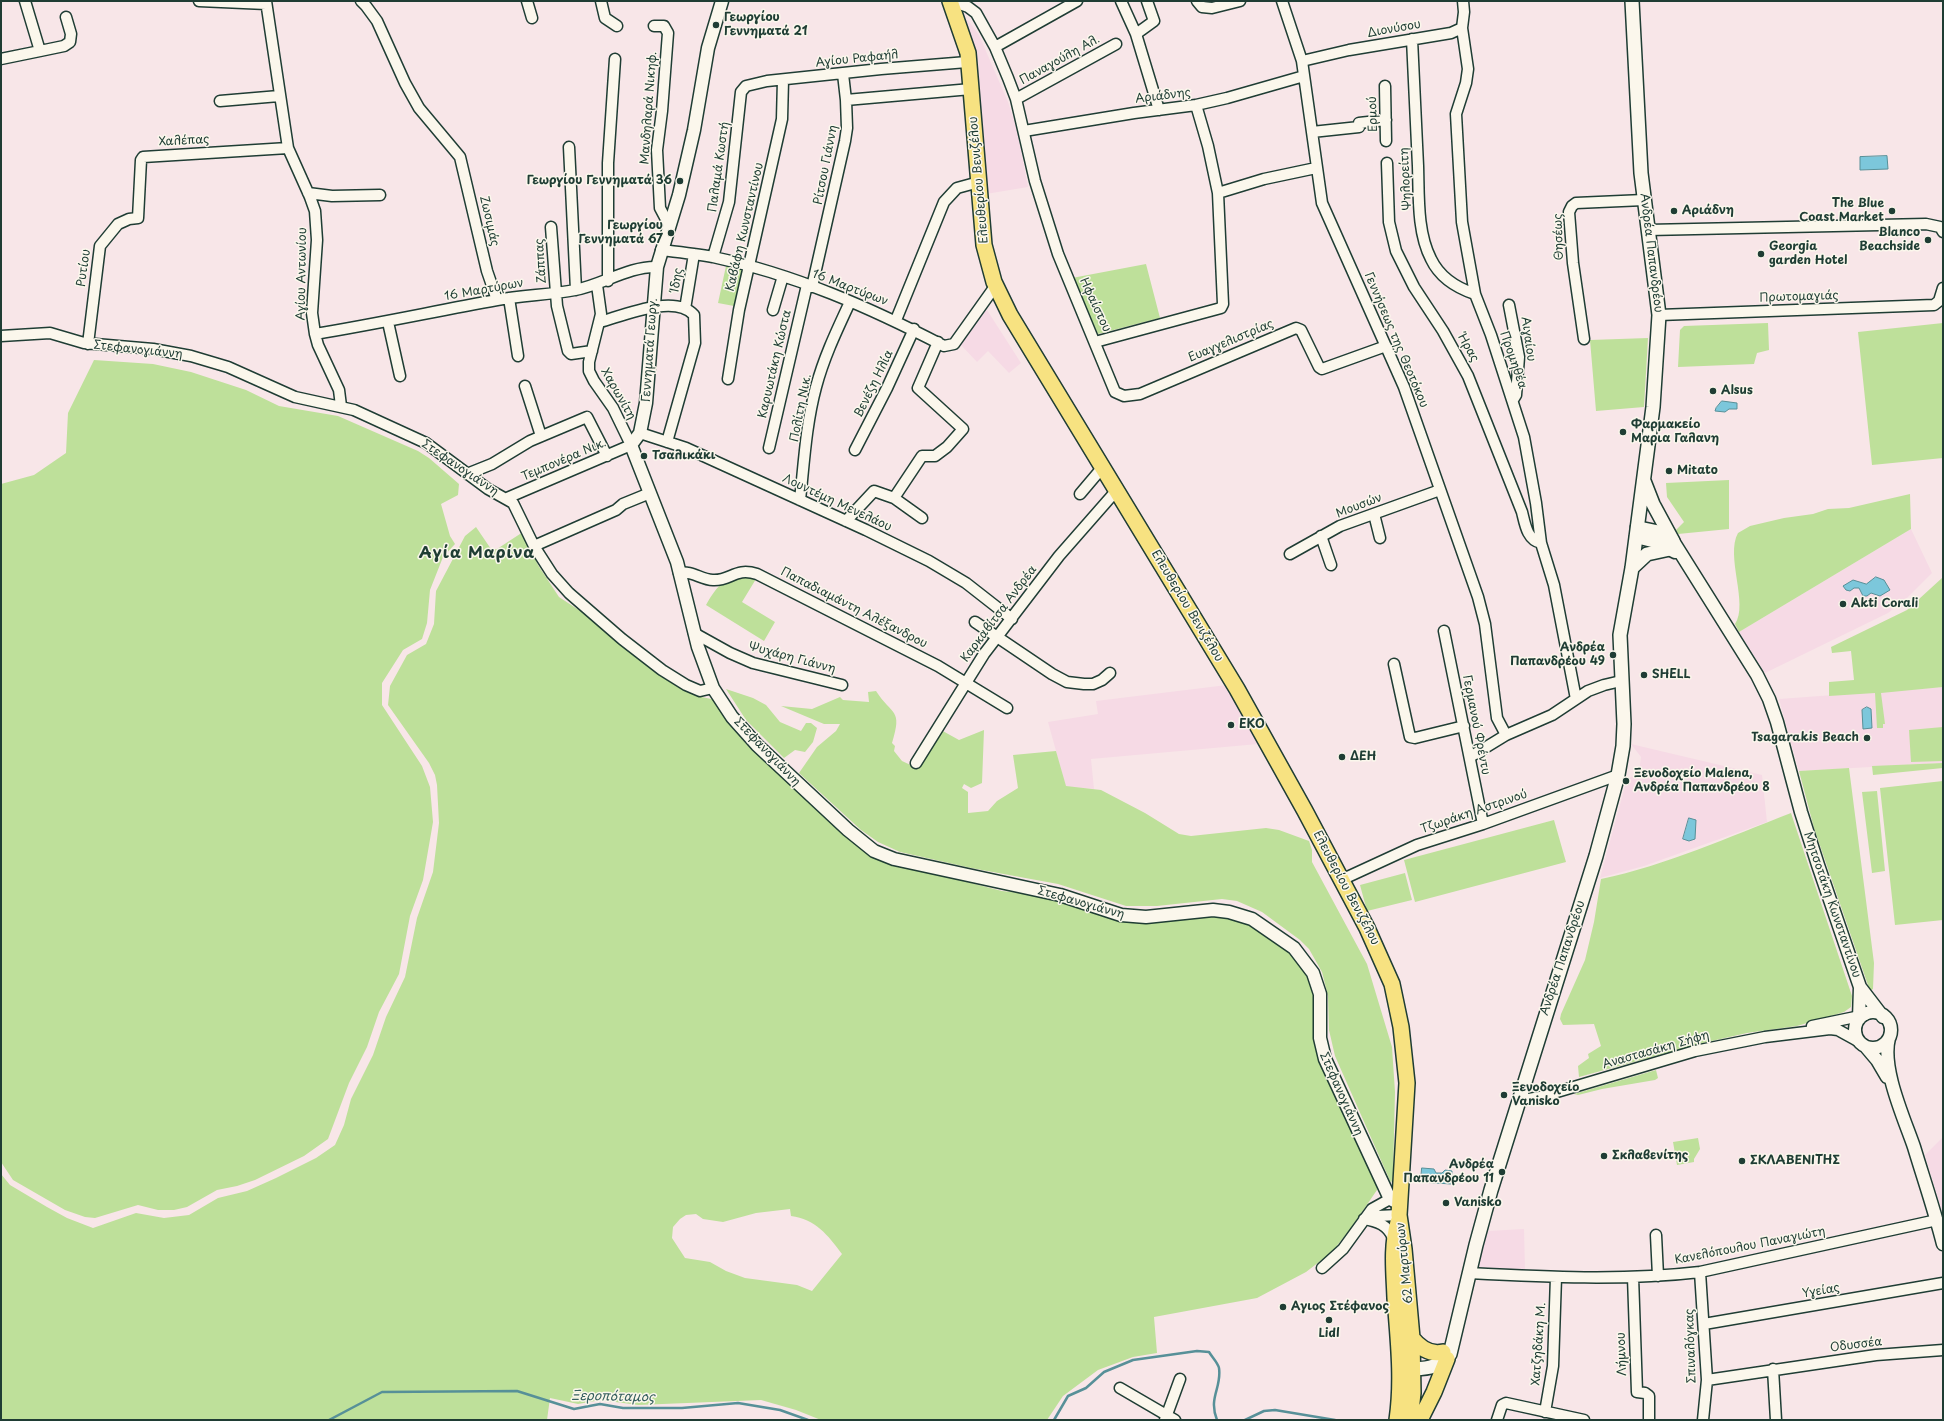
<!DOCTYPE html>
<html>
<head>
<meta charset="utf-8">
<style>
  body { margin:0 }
  #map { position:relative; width:1944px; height:1421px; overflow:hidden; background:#f8e6e8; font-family:"Playpen Sans",sans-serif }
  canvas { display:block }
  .frame { position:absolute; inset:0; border:2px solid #1f3d34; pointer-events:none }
</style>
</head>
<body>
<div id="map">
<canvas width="1944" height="1421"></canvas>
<div class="frame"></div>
</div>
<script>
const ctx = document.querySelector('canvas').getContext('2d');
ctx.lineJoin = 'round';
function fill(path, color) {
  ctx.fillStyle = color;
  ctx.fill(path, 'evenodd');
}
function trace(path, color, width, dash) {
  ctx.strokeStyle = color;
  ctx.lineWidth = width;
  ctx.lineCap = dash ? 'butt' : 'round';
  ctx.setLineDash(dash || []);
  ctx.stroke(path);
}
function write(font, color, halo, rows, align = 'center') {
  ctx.font = font + ' "Playpen Sans",sans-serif';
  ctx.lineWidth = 3;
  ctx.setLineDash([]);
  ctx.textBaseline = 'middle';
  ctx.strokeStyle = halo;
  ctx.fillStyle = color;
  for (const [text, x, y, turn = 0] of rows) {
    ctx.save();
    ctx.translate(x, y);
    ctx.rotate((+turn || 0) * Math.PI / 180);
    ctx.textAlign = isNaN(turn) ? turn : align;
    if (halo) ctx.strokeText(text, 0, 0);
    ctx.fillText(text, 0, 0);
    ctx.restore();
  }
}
fill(new Path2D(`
  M964,20H968L979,35L1008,102L1017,130L1028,187L986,194L979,87L975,60Z
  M987,310L1021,363L1009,373L988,351L977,362L960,344L981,314Z
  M1911,529L1932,573L1906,599L1888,613L1765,673L1739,632Z
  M1227,685L1258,744L1091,759L1094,789L1066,787L1048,722L1098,714L1096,701Z
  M1943,687V763L1799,771L1779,699Z
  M1631,744L1762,775L1767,822L1644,866L1600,878L1627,779L1639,773L1641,757Z
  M1943,1137V1215L1925,1155Z
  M1524,1229L1525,1270L1477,1268L1488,1231Z`), '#f6dae5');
fill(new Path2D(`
  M1146,264L1160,318L1098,334L1072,278Z
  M726,266L743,270L734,306L718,303Z
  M1768,323L1769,350L1757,353L1754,364L1678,367L1680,330L1684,326Z
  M1943,323V458L1872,465L1858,332Z
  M1648,338L1644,407L1596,411L1590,340Z
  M94,360L153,364L191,372L246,390L279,406L338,416L418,451L429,458L459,484L458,495L441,504L450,536L455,544L443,557L430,590L427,623L422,639L403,650L382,683V705L422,766L430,787L433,822L423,880L410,916L399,974L379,1012L367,1047L349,1083L328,1139L304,1156L255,1180L237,1186L217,1190L187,1207L174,1210H158L138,1205L95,1218L85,1217L65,1210L13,1180L1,1162V484L34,475L66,453L68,413Z
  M1729,480V529L1678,534L1676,530L1684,522L1667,497L1666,483Z
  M1910,494L1911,529L1739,632L1735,624C1749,604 1725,556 1738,533L1750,526L1784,518L1813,514L1828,509L1849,508Z
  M476,527L491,549H497L523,532L538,565L559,597L591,618L615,641L676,685L697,696L716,700L729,724L749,747L834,825L873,857L890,865L924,871L1002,891L1048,896L1095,910L1212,915L1242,920L1277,941L1306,967L1315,997V1020L1317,1053L1326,1077L1377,1185V1190L1351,1228L1332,1252L1306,1272L1257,1298L1154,1317L1157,1353L1133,1357L1098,1370L1063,1396L1047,1420H821L796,1410L761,1400L638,1405L601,1400L578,1404L550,1398L547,1420H1V1174L10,1185L47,1207L67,1218L93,1228L136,1213L164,1218L189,1215L218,1198L247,1191L276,1178L316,1158L335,1145L344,1125L351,1099L373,1055L386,1017L405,977L417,918L433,872L439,823L437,785L435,775L429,763L388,705L390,686L407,655L426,644L434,624L436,591L465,536ZM790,1209L791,1216C815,1219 828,1235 842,1254L812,1291L797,1285L745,1278L726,1271L710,1262L685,1258L672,1238L673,1227L680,1219L686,1215L696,1214L703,1219L723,1222L756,1213Z
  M748,575L756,579L742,602L775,622L764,641L706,605C720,581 722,582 748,575Z
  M1942,578L1943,580V687L1881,693L1885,724H1883V728H1877L1875,693L1829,696V682L1854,680L1851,651L1832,653L1831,647L1907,610Z
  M726,689L753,698L766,705L780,722L801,731L806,723H811L817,728L813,742L805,752L795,750L784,758L746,720Z
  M876,691C892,716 903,708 892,743L895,746L894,751L902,761L917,768L941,730L959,740L984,730L982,783L971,788L964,784L962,788L968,792V813L988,811L997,801L1018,788L1013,755L1056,751L1066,786L1101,790L1145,813L1179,834L1191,836L1266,828L1279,830L1309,841L1312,850V862L1367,964L1392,1047L1395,1092L1393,1178L1391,1183L1335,1056L1329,1030L1328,996L1322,972L1309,949L1300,940L1262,912L1237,901L1222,899L1157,906H1126L1058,884L971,868L900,852L878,842L861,830L799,773L817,747L836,731L840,724H824L781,706L812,709L840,697L843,700L869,702L868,692Z
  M1943,727V761L1911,762L1909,730Z
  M1943,763V768L1873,775L1872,766Z
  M1849,768L1874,963L1873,989L1870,991L1814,828L1799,771Z
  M1943,781V920L1895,925L1880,788Z
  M1877,791L1885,871L1872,873L1862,792Z
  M1791,813L1852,996L1851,1007L1844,1012L1797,1026L1747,1033L1703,1043L1579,1077L1578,1066L1589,1058L1588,1054L1601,1046L1594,1024L1563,1025L1560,1019L1561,1014L1585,960L1594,922L1601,879C1667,865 1729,837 1791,813Z
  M1554,820L1566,862L1415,902L1404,860Z
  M1405,873L1412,900L1367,911L1360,885Z
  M1656,1070L1658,1078L1655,1080L1602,1089L1578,1095L1574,1094Z
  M1698,1138L1700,1149L1694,1159V1162L1677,1165L1673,1142Z`), '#bee09a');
const water = new Path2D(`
  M1887,156L1888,169L1860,170V157Z
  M1722,401L1737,403V409H1729L1725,412L1715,411L1716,408Z
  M1876,577L1884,580L1890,590L1880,596L1871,593L1867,596H1863L1859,588H1854L1850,591L1846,590L1843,586L1853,580L1866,584Z
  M1867,707L1871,709L1872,728L1863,729L1862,710Z
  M1689,818L1696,820L1695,839L1689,841L1683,839Z
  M1422,1168L1434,1169L1436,1173H1442L1445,1170L1452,1171L1451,1184L1421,1182Z`);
fill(water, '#7cc7db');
trace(water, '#579098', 1);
trace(new Path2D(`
  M329,1420L382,1392L517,1391L574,1409L600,1404L623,1408H682L738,1403L780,1410L808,1420
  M1054,1420L1068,1396L1086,1388L1104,1372L1133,1360L1197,1351L1209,1352C1212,1357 1218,1363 1219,1368C1222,1388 1208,1397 1217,1420
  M1245,1420L1264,1411L1275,1410L1335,1420`), '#579098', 2.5);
const minor = new Path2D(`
  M199,1L266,4
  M266,1L288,148L310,197L315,211L317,240L312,313L315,334L318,345L339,390L341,406
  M361,1L366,6L377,21L405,83L419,108L460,157L487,271L497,300
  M527,1L532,18
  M601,1L605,18L617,26
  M1121,1L1136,34
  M1147,1L1154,21L1136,34L1159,110
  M1197,1L1202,7L1212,8L1240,1
  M1282,1L1302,61L1322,203L1404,387L1478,597L1485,624L1497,718L1506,735
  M952,5L960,4L968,7L976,13L995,47L1008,78L1016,99L1035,181L1058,254L1115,392L1124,396L1140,394L1296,328L1301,330L1319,367L1322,369L1386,346
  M654,26H664L668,33L662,111L657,150L660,208L669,225
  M1462,28L1468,69L1466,83L1456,114L1462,222L1475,294L1491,335L1524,437L1536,503L1541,543L1554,585L1576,699
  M1412,39C1414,81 1416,124 1418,166C1419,196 1417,232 1431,259C1440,278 1457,288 1475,294
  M995,47L1077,1
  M40,51L64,46L70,42L71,34L66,17
  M1,59L40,51L25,1
  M1302,61L1349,50L1451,33L1462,28L1464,12L1463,1
  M843,74L846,100
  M1385,86L1386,141
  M1016,99L1116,44
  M220,101L279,96
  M1024,131L1134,113L1196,105L1227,98L1304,76
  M1312,132L1359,127V123L1386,120
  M569,147L576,290
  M1387,163L1389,222L1396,251L1414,287L1443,331L1468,376L1522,512C1525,524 1527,540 1541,543
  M308,193L332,196L380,195
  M1218,193L1264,179L1316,168
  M551,227L557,306L568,351L571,354L592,351
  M1648,230L1926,224L1940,227L1943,232
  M661,250C678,252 696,254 713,257C794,274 871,308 944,346L954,344L996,285
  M713,257L729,202L741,92L746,86L767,81L881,69L967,62
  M608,281V163L615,59
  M812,287L845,141L847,128L846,100L971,89
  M509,298L518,356
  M1509,305L1519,357L1516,395L1513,400
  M685,309L694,254
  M773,310L783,276
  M1659,315L1934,305L1939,301L1943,288
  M896,320L944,202L957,188L979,182
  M388,322L400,376
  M600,322C622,316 675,293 694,315L695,343L667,442
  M315,334C376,324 436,311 497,300C523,295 550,295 575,290C602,285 629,266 657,267
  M1,336L50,333L84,343L153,349L191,356L228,367L295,397L354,410L426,443L488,489L513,503L534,546L552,574L569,593L622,639L662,670L686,685L700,691L713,688
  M1584,339L1573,263L1569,212L1572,206L1576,203L1644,200
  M1095,342L1221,308L1223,304L1218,193L1208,146L1196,105
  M88,344L100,246L118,224L129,219L138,218L141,160L143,157L288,148
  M728,379L739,310L782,119L783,80
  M525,386L541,436
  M640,433L686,448L866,530L929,561L966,583L1012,619
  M769,448L807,285
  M855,450L887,388L914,329
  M467,474L492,464L530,441L587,417L607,456
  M1080,494L1102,468
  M507,498L631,445L613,408L594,381L589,371V362L601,314L597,285
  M894,498L922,456H935L947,447L963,429L918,388L938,342
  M800,500C804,463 806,424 816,387C824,357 837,330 850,302
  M1374,514L1380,538
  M846,521L874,491L894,498L922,518
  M1321,536L1331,565
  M534,546L616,510L623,504L650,493
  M1290,554L1340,526L1440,490
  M679,573C692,570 701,580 713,580C731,581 735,567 757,574L938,666L1007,708
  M975,622L1052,674L1067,682L1084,684H1093L1102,680L1110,673
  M1444,631L1483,824
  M694,633L730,653L753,663L842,685
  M1394,664L1410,737L1415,738L1464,726
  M1470,757L1506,735L1552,715L1588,691L1604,685L1621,681
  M916,763L984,654L1059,556L1116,491
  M1341,880L1417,845L1483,824L1618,775
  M1812,1026L1865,1015
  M1519,1099H1529L1540,1097L1695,1051L1765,1037L1830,1029L1838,1030L1858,1041
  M1364,1219C1377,1221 1388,1225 1393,1238
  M1366,1219L1377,1216L1399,1215
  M1656,1235L1658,1276
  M1322,1268L1343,1249L1372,1209L1390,1199
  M1700,1272L1707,1380L1703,1420
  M1469,1273C1546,1277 1623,1281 1700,1272L1937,1220
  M1633,1277L1637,1392L1645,1393L1649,1396V1420
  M1704,1324L1943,1283
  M1773,1369L1776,1420
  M1707,1380L1876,1355L1943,1350
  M1120,1388L1175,1420
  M1545,1412L1553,1366L1556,1277
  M1165,1420L1180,1379
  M1497,1420L1502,1405L1506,1403L1584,1420`);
const tertiary = new Path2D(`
  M722,1L708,48L694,130L679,195L657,267L646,403L640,433L631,445L677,562L698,647L713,688L732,717L757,745L848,830L874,851L894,859L1060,895L1121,915L1146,917L1213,910L1229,912L1252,919L1294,948L1313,973L1320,994V1038L1325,1059L1390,1199L1400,1204
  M1637,527L1661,532L1673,541L1757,675L1769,699L1777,722L1801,812L1818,865L1860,987L1883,1017
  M1636,537L1656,542L1675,552
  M1855 1030a18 18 0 1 1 36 0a18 18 0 1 1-36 0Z
  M1859,1019L1860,987
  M1889,1038C1881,1068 1904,1118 1914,1147C1924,1180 1935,1212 1943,1244
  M1866,1047L1877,1060L1887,1077`);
const secondary = new Path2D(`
  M1644,481L1653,504L1673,541
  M1632,568L1647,554L1670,549
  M1403,1369C1420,1369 1439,1370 1450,1354L1476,1245L1491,1190L1596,856L1618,775L1623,746L1624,724L1620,635L1632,568L1653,407L1659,315L1641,173L1632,1`);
const primary = new Path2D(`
  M950,1L968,53L984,245L994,282L1010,315L1237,689L1305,811L1367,928L1392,984L1401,1027L1407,1083L1399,1215L1404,1249L1412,1338L1413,1393L1410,1420
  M1412,1338C1420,1348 1430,1355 1443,1352
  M1397,1420C1403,1380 1398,1338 1395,1298C1394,1271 1391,1248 1398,1222
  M1420,1420L1434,1392L1447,1359`);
trace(minor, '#1f3d34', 13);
trace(tertiary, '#1f3d34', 15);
trace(secondary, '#1f3d34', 16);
trace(primary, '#1f3d34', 18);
trace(minor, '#fbf7ec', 10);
trace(tertiary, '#fbf7ec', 12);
trace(secondary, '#fbf7ec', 13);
trace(primary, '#f7e281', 15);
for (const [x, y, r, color] of [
  [716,25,4,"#1f3d34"],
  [680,181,4,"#1f3d34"],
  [1674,211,4,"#1f3d34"],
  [1892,211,4,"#1f3d34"],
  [671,233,4,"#1f3d34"],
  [1928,240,4,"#1f3d34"],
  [1761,254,4,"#1f3d34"],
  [1713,391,4,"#1f3d34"],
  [1623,432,4,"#1f3d34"],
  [644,456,4,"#1f3d34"],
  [1669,471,4,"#1f3d34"],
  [1843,604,4,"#1f3d34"],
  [1613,655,4,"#1f3d34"],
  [1644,675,4,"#1f3d34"],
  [1231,725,4,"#1f3d34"],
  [1867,738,4,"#1f3d34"],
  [1342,757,4,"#1f3d34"],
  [1626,781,4,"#1f3d34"],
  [1504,1095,4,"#1f3d34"],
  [1604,1156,4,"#1f3d34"],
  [1742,1161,4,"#1f3d34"],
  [1502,1172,4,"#1f3d34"],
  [1446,1203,4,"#1f3d34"],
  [1283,1307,4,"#1f3d34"],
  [1329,1320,4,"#1f3d34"]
]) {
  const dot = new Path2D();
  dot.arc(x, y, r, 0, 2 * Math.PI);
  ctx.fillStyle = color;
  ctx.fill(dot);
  trace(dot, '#fbf7ec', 1.5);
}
write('bold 12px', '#1f3d34', '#fbf7ec', [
  ["Γεωργίου",724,18],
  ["Γεννηματά 21",724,32],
  ["Γεωργίου Γεννηματά 36",672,181,"right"],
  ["The Blue",1884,204,"right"],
  ["Coast Market",1884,218,"right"],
  ["Αριάδνη",1682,211],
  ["Γεωργίου",663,226,"right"],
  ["Γεννηματά 67",663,240,"right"],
  ["Blanco",1920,233,"right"],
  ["Beachside",1920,247,"right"],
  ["Georgia",1769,247],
  ["garden Hotel",1769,261],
  ["Alsus",1721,391],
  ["Φαρμακείο",1631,425],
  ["Μαρια Γαλανη",1631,439],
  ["Τσαλικάκι",652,456],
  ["Mitato",1677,471],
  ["Akti Corali",1851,604],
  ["Ανδρέα",1605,648,"right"],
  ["Παπανδρέου 49",1605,662,"right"],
  ["SHELL",1652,675],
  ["EKO",1239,725],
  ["Tsagarakis Beach",1859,738,"right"],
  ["ΔΕΗ",1350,757],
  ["Ξενοδοχείο Malena,",1634,774],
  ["Ανδρέα Παπανδρέου 8",1634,788],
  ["Ξενοδοχείο",1512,1088],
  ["Vanisko",1512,1102],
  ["Σκλαβενίτης",1612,1156],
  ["ΣΚΛΑΒΕΝΙΤΗΣ",1750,1161],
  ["Ανδρέα",1494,1165,"right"],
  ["Παπανδρέου 11",1494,1179,"right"],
  ["Vanisko",1454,1203],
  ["Αγιος Στέφανος",1291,1307],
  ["Lidl",1329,1334,"center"]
], 'left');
write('12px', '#1f3d34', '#fbf7ec', [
  ["Διονύσου",1394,29,-10],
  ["Αγίου Ραφαήλ",857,59,-6],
  ["Παναγούλη Αλ.",1060,60,-29],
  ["Αριάδνης",1163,96,-7],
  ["Μανδηλαρά Νικηφ.",649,108,-86],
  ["Ερμού",1373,114,-92],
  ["Χαλέπας",184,141,-3],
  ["Ρίτσου Γιάννη",826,165,-79],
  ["Παλαμά Κωστή",719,167,-82],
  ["Ψηλορείτη",1406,179,-93],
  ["Ελευθερίου Βενιζέλου",979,180,-95],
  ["Ζωσιμάς",489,221,77],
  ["Καβάφη Κωνσταντίνου",745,227,-77],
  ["Θησέως",1559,237,-92],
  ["Ανδρέα Παπανδρέου",1651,253,83],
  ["Ζάππας",541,261,-94],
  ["Ρυτίου",84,268,-82],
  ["Αγίου Αντωνίου",302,274,-89],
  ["Ίδης",677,280,-81],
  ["16 Μαρτύρων",850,288,21],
  ["16 Μαρτύρων",484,290,-10],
  ["Πρωτομαγιάς",1799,297,-2],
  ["Ηφαίστου",1095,305,65],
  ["Αιγαίου",1528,339,82],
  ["Γεννήσεως της Θεοτόκου",1396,340,67],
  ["Ευαγγελιστρίας",1231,341,-23],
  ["Ήρας",1468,348,61],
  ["Στεφανογιάννη",138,350,6],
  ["Γεννηματά Γεωργ.",650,350,-86],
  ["Προμηθέα",1513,360,71],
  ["Καρυωτάκη Κώστα",775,364,-77],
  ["Βενέζη Ηλία",874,384,-64],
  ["Χαρωνίτη",618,394,60],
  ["Πολίτη Νικ.",801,408,-79],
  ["Τεμπονέρα Νικ.",564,460,-23],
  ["Στεφανογιάννη",460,468,34],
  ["Λουντέμη Μενελάου",837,503,25],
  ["Μουσών",1359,506,-21],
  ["Ελευθερίου Βενιζέλου",1187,606,59],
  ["Παπαδιαμάντη Αλέξανδρου",854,608,27],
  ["Καρκαβίτσα Ανδρέα",999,614,-53],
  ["Ψυχάρη Γιάννη",792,658,15],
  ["Γερμανού Φρέντυ",1476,725,79],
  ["Στεφανογιάννη",767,752,46],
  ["Τζωράκη Αστρινού",1474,812,-19],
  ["Ελευθερίου Βενιζέλου",1346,888,62],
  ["Στεφανογιάννη",1081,903,16],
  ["Μητσοτάκη Κωνσταντίνου",1832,905,71],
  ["Ανδρέα Παπανδρέου",1563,958,-72],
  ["Αναστασάκη Σήφη",1656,1050,-16],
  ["Στεφανογιάννη",1341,1094,66],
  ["Κανελόπουλου Παναγιώτη",1750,1246,-11],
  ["62 Μαρτύρων",1405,1263,-96],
  ["Υγείας",1821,1291,-10],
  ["Χατζηδάκη Μ.",1539,1344,-86],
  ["Οδυσσέα",1856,1345,-7],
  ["Σπιναλόγκας",1691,1346,-92],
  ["Λήμνου",1622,1354,-92]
]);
write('italic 13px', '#36605e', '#fbf7ec', [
  ["Ξεροπόταμος",613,1397,1]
]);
ctx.letterSpacing = '1px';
write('bold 16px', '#1f3d34', '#fbf7ec', [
  ["Αγία Μαρίνα",477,554]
]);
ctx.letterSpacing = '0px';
</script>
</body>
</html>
